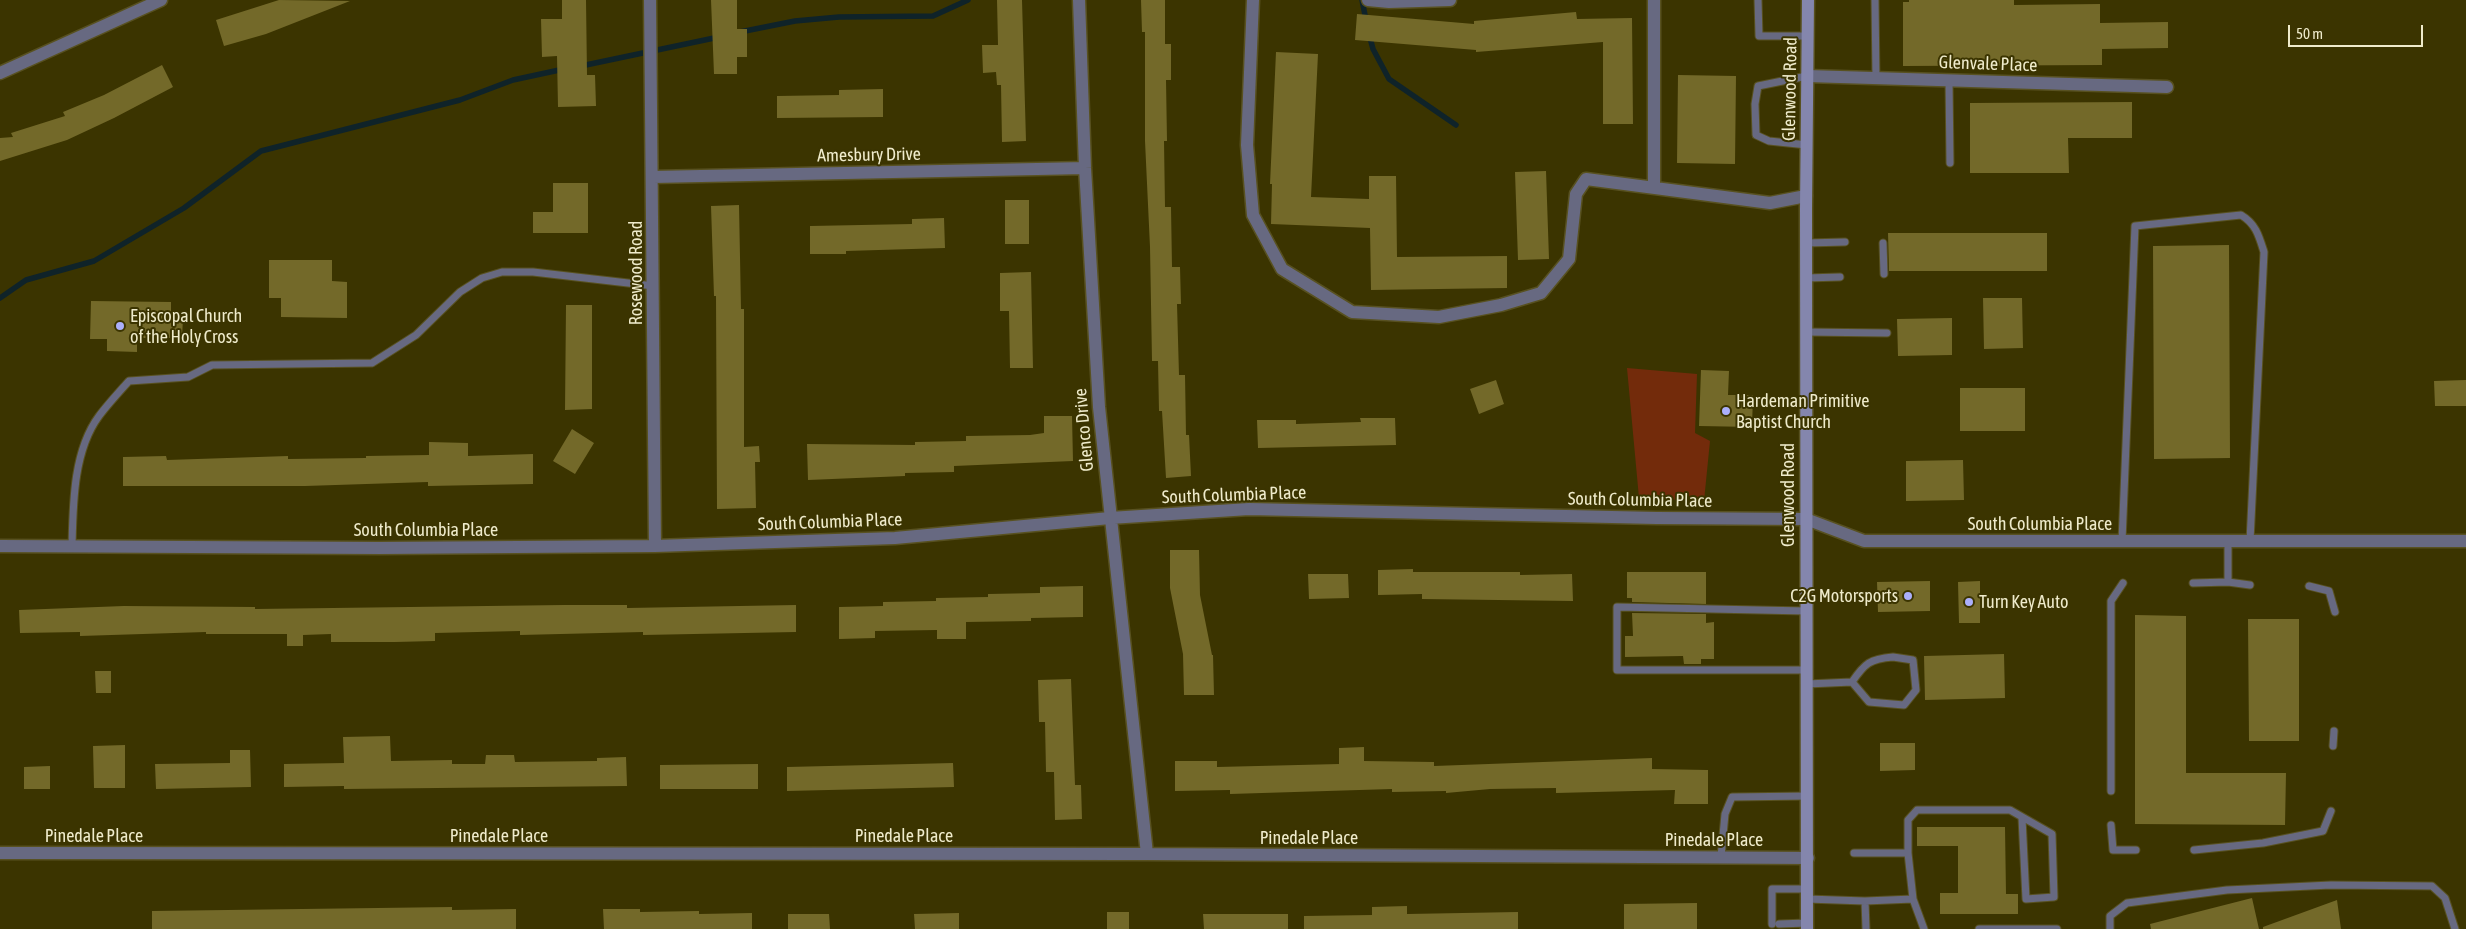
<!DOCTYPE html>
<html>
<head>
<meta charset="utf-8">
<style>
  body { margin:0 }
  #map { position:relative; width:2466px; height:929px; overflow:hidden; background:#3b3400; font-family:"Asap Condensed",sans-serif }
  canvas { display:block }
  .scale { position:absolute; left:2288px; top:25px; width:135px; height:22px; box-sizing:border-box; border:2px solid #efebcb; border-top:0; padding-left:6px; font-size:15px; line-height:18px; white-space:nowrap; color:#efebcb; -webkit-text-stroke:4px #3b3400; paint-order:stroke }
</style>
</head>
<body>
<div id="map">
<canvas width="2466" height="929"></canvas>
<div class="scale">50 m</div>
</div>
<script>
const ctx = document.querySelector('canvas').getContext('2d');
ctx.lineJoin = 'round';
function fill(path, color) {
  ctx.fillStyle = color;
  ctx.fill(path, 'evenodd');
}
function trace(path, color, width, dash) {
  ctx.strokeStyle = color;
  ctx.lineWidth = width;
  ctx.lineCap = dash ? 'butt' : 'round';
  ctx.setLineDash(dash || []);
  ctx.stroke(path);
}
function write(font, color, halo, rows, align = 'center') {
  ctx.font = font + ' "Asap Condensed",sans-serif';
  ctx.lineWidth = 4;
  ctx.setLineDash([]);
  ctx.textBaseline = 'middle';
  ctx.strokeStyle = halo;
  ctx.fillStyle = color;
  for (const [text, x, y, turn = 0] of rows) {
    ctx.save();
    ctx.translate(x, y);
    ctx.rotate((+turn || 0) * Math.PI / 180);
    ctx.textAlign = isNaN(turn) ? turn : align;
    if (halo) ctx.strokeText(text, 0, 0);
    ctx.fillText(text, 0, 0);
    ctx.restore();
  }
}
fill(new Path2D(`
  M1627,368L1697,374L1695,433L1710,441L1704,501L1639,498Z`), '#732b0b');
trace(new Path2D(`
  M1362,0L1366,20
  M740,32L795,21L839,17L933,16L968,0
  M1369,34L1373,49L1389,79L1456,125
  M581,66L719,37
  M0,298L26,280L94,261L184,208L261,151L460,100L513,80L564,69`), '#0f2329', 5.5);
fill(new Path2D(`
  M279,0L350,1L266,34L224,46L216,20Z
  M562,0H586L587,75H595L596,106L558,107L557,56L542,57L541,19H562Z
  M711,0H737V29H747V57H737V74H714Z
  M997,0H1022L1026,141L1002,142L1001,85H997L996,72L983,73L982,45H998Z
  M1141,0H1165V44H1171V80H1166L1167,141H1164L1165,207H1171L1172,267H1180L1181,304H1177L1179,375H1185L1186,435H1189L1191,476L1166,478L1162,411H1159L1158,361H1152L1150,247L1145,141V32H1142Z
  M1909,0H2014V5L2100,4V23L2168,22V48L2102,49V65L1903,66V2H1909Z
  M1576,12L1577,19L1632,18L1633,124H1603V42L1476,52V50L1355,40L1357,14L1474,24V21Z
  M1276,52L1318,54L1311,197L1369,199V176H1396L1397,257L1507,256V288L1371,290L1370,228L1271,224L1272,184H1270Z
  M162,65L173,87L114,118L67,140L0,161V138L13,137L11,133L65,116L63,112L104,95Z
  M1678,75L1736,76L1735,164L1677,163Z
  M883,89V117L777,118V96L839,95V90Z
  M2132,102V138H2068L2069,173H1970V103Z
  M1546,171L1549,259L1518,260L1515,172Z
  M553,183H588V233H533V212H553Z
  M1005,200H1029V244H1005Z
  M739,205L741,309H744V447L759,446L760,462H755L756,508L717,509L716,296H714L711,206Z
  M944,218L945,248L846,251V254H810V226L912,224V219Z
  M1888,233H2047V271H1889Z
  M2229,245L2230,458L2154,459L2153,246Z
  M269,260H332V281L347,282V318L281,317V298H269Z
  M1031,272L1033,368H1010L1009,311H1000V273Z
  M1983,298H2022L2023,348L1984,349Z
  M91,301L171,302V318H183L182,338H137V352L107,351V339H90Z
  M566,305H592V409L565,410Z
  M1952,318V355L1898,356L1897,319Z
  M1701,370L1729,371L1728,395H1753L1752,427L1699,426Z
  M1496,380L1504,404L1479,414L1470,389Z
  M2466,380V406H2435L2434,381Z
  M1960,388H2025V431H1960Z
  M1044,416H1072L1073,461L954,466V472L905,473V476L808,480L807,444L915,445V442L966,441V436L1030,435L1044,433Z
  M1360,418H1395L1396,445L1258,448L1257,420H1296V424L1361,422Z
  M572,429L594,443L575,474L553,461Z
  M429,442L468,443V456L533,454V484L428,486V482L305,486H123V457L166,456L167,460L288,456V459L366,458V456L429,455Z
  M1963,460L1964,500L1906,501V461Z
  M1170,550H1199L1200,595L1212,655H1213L1214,695H1184L1183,654L1170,588Z
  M1413,569V572H1520V575L1572,574L1573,601L1422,599V594L1378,595V570Z
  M1627,572H1706V604L1632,602V598H1627Z
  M1308,574H1348L1349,598L1309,599Z
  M1930,581V611L1878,612L1877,582Z
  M1980,581V623H1959L1958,582Z
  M1083,586V617L1031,618V621L966,622V639H937V630L875,631V638L839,639V607L883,606V602L936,601V598L988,597V594L1040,593V587Z
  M564,605H627V608L796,605V632L643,635V632L520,635V631L435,633V641L395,642H331V634L303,635V646H287V634H206V632L80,636V632L20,633L19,610L124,606L255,607V609Z
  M1632,613L1706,614V623L1714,622V659H1701V664H1684L1683,656L1625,657V636H1633Z
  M2135,615L2186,616V773H2286L2285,825L2135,824Z
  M2248,619H2299V741H2249Z
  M2004,654L2005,698L1925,700L1924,656Z
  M95,671H111V693H96Z
  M1071,679L1075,785H1081L1082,819L1055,820L1054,772H1046L1045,722H1039L1038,680Z
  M390,736L391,761L452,760V764H485L486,755H514L515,762L597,761V758L626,757L627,786L344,789V786L284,787V764L344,763L343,737Z
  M1880,743H1915V770L1880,771Z
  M125,745V788H94L93,746Z
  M1364,747V761L1434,762V766L1652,758V769L1708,770V804H1674L1675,790L1556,793V788L1490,789L1446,793V791L1392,792V789L1230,794V790L1175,791V761H1217V767L1339,764V748Z
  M230,750H250L251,787L156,789L155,764L230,763Z
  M953,763L954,787L787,791V767Z
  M758,764V789H660V765Z
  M50,766V789H24V767Z
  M1917,827H2005L2006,894H2018V914H1940V893H1958V846H1917Z
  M2252,898L2259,929H2151L2150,924Z
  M2337,900L2341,929H2263V927Z
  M1697,903V929H1624V904Z
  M1407,906V914L1518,912V929H1304V916L1372,915V907Z
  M452,907V910L516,909V929H152V911Z
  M603,909H640V912L699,911V914L752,913V929H604Z
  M1107,912H1129V929H1107Z
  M959,913V929H915L914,914Z
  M788,914H829L830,929H788Z
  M1203,914H1288V929H1204Z`), '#736929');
const service = new Path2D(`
  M1758,0L1759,36H1808
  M1875,0L1876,78
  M1949,81L1950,163
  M1807,145L1769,141L1756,135L1755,104L1758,86L1807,76
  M1806,243L1845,242
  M1883,243L1884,274
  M1806,278L1840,277
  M1806,332L1887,333
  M2122,541L2135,226L2241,215C2256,224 2259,236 2264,252L2250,541
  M72,547C73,505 73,451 99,416C108,404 119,392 129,381L188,377L212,365L372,363L416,335L460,292L482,278L502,272H533L654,286
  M2228,582L2250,585
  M2193,583L2228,582V541
  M2309,586L2329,591L2335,612
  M1806,611L1617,607V670H1807
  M1893,657L1913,660L1916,690L1904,705L1869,702L1852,682C1865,663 1870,659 1893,657Z
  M1807,684L1852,682
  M2333,746L2334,731
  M2111,791V601L2123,583
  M2111,825L2113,850H2136
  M2194,850L2263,843L2323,831L2331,811
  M1854,853H1908
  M1721,857L1725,814L1732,797L1807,796
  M1807,899L1865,901L1866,929
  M1913,899L1924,929
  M1865,901L1913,899L1908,853V820L1917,810H2010L2052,834L2054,897L2026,899L2022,818
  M1772,924V889H1807
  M1779,924L1807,923
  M1979,929H2057
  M2110,929V916L2127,903L2227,890L2331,885L2432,886L2445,898L2455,929`);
const minor = new Path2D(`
  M650,0L655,546
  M1079,0L1085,168L1099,407L1147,854
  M1253,0L1247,145L1253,215L1282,269L1352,312L1439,317L1501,305L1541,293L1569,259L1576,194L1586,179L1770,203L1806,196
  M1368,0L1389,2L1450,0
  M0,73L161,0
  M1807,76L2167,87
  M653,177L1085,168
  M1654,188V0
  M0,546L379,548L655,546L895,538L1110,518L1249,509L1657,518L1806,519L1864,541H2466
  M0,853L1147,854L1808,858`);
const secondary = new Path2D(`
  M1807,929L1806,209L1808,0`);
trace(service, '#585120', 9);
trace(minor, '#585120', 15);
trace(secondary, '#585120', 15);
trace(service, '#676981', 7);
trace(minor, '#676981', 12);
trace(secondary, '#8486ad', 12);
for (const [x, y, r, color] of [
  [120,326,5,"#abaffb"],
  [1726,411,5,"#abaffb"],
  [1908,596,5,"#abaffb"],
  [1969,602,5,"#abaffb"]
]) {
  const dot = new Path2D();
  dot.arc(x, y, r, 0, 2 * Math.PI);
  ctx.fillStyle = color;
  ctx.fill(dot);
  trace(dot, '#3b3400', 2);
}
write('18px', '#efebcb', '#3b3400', [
  ["Glenvale Place",1988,64,2],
  ["Glenwood Road",1790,89,-89],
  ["Amesbury Drive",869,155,-1],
  ["Rosewood Road",636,273,-90],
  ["Glenco Drive",1084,430,-95],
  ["South Columbia Place",1234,495,-2],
  ["Glenwood Road",1788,495,-90],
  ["South Columbia Place",1640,500,1],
  ["South Columbia Place",830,522,-2],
  ["South Columbia Place",2040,524],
  ["South Columbia Place",426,530],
  ["Pinedale Place",94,836],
  ["Pinedale Place",499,836],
  ["Pinedale Place",904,836],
  ["Pinedale Place",1309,838],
  ["Pinedale Place",1714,840]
]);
write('18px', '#efebcb', '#3b3400', [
  ["Episcopal Church",130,316],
  ["of the Holy Cross",130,337],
  ["Hardeman Primitive",1736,401],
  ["Baptist Church",1736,422],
  ["C2G Motorsports",1898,596,"right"],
  ["Turn Key Auto",1979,602]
], 'left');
</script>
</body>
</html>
